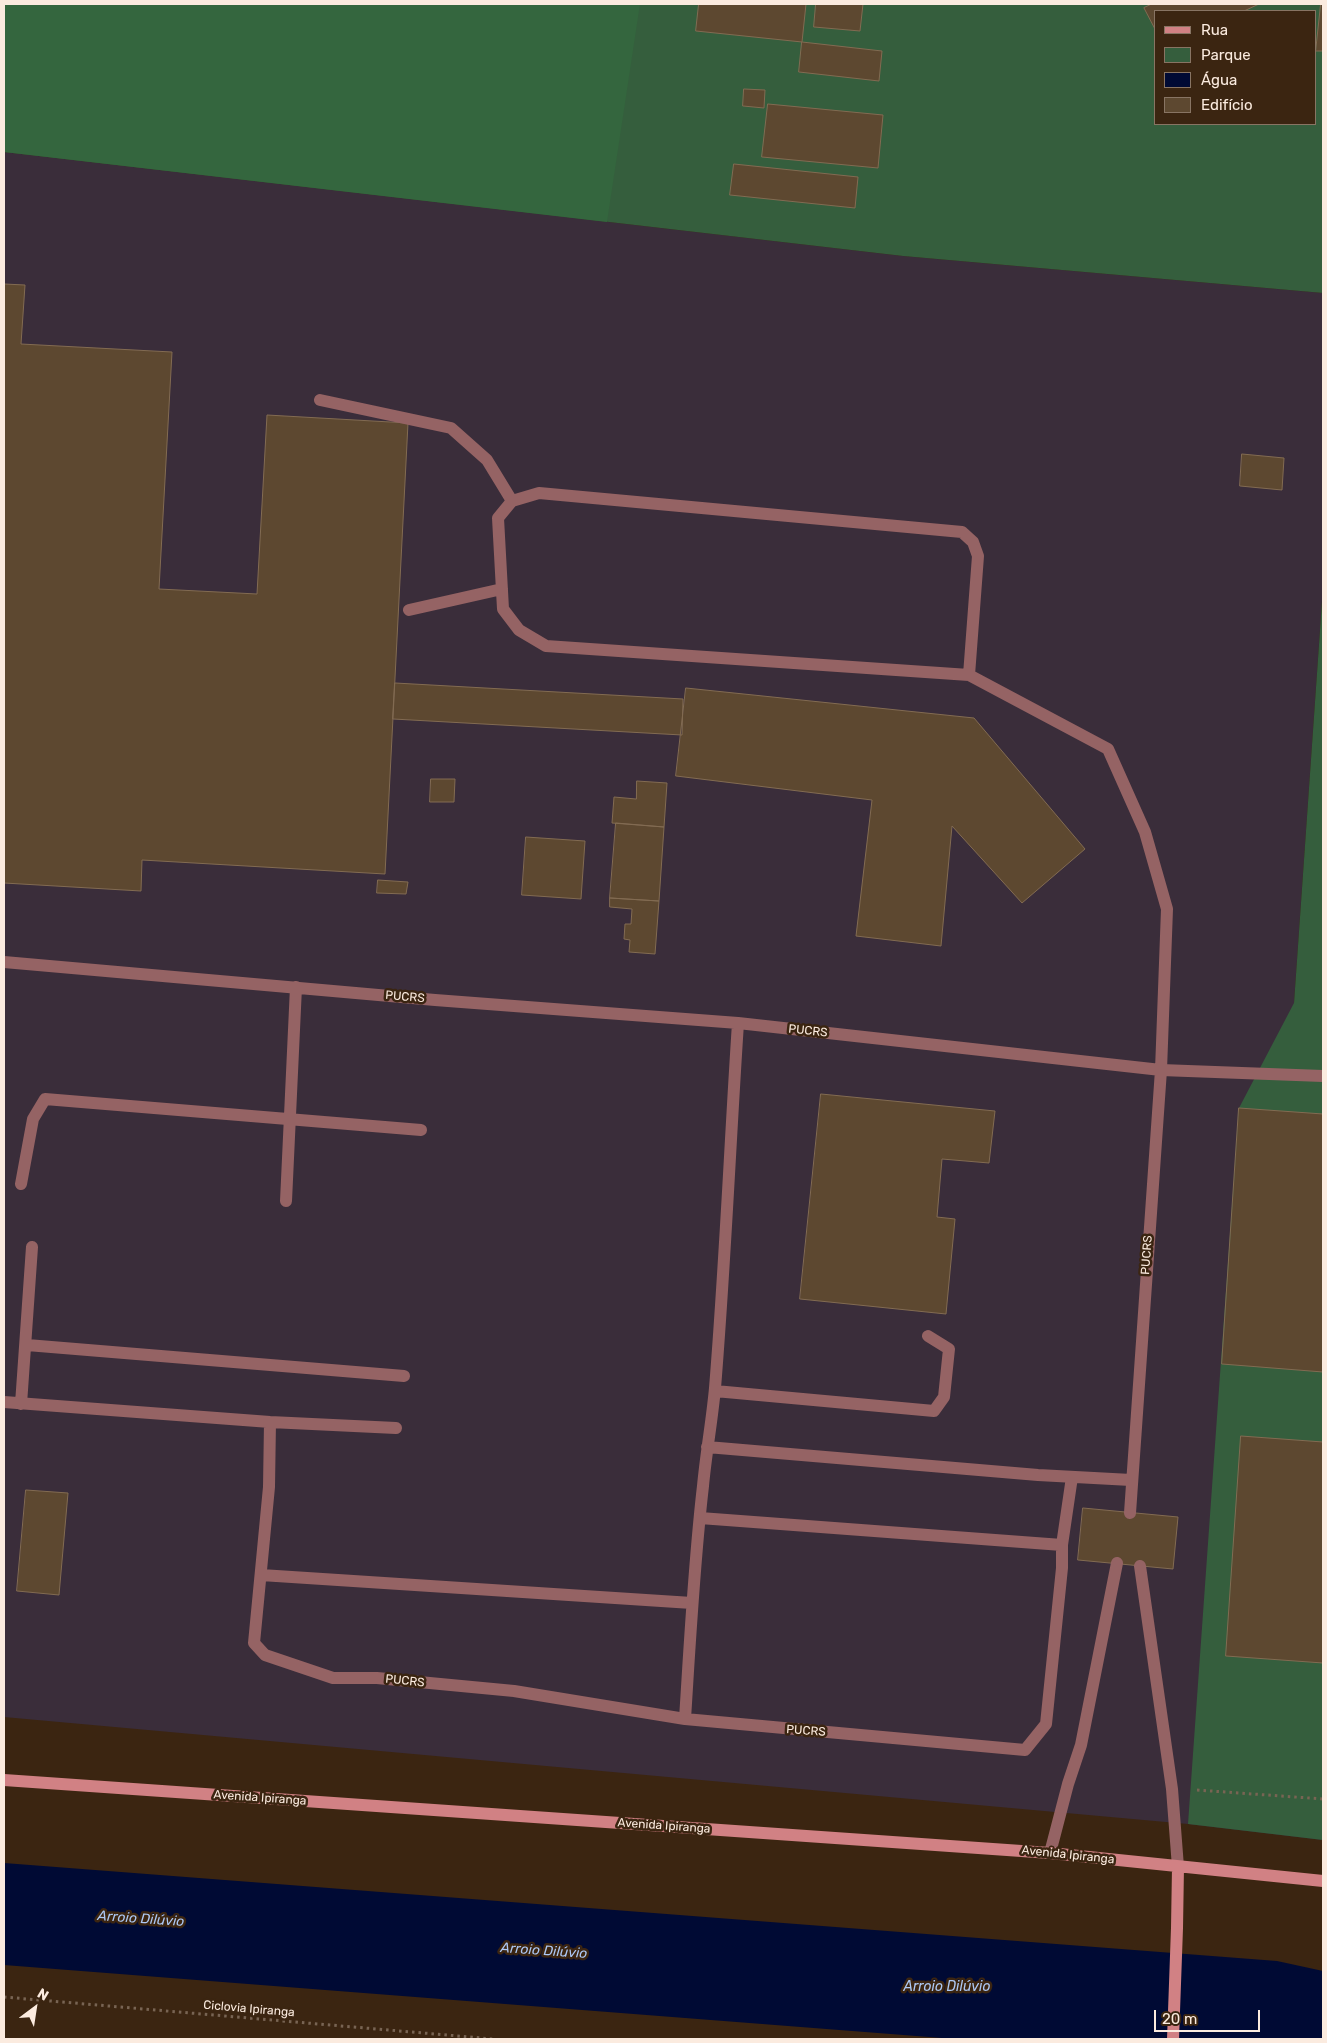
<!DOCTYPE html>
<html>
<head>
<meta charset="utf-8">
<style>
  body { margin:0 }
  #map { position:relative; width:1327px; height:2043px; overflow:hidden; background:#3b2511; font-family:Rubik,sans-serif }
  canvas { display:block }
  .frame { position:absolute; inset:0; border:5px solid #fbebdf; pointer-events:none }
  .legend { position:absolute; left:1154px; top:10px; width:162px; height:115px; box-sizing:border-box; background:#3b2511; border:1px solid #887463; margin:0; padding:6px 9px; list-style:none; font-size:15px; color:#fbebdf }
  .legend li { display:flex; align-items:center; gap:10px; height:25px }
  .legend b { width:25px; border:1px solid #887463 }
  .north { position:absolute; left:10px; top:1983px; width:50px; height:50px; -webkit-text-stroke:4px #3b2511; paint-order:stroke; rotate:31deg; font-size:14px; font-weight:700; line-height:20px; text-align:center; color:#fbebdf }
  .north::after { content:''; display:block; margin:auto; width:18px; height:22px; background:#fbebdf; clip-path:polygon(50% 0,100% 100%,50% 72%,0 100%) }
  .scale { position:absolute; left:1154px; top:2010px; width:106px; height:22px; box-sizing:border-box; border:2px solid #fbebdf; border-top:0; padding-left:6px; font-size:15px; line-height:18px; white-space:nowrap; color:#fbebdf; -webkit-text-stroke:4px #3b2511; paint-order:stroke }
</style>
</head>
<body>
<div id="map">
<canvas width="1327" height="2043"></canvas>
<div class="frame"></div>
<ul class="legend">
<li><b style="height:6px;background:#d18184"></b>Rua</li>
<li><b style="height:14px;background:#355e3d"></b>Parque</li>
<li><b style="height:14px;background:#000a34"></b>Água</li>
<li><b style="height:14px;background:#5d4830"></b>Edifício</li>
</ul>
<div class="north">N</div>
<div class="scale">20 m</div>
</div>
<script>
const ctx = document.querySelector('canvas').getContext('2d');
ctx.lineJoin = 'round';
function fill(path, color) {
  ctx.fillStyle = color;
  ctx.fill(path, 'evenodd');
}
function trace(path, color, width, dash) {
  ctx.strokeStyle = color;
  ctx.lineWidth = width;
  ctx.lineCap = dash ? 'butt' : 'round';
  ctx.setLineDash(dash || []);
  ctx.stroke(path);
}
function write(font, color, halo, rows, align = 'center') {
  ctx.font = font + ' Rubik,sans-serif';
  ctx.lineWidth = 5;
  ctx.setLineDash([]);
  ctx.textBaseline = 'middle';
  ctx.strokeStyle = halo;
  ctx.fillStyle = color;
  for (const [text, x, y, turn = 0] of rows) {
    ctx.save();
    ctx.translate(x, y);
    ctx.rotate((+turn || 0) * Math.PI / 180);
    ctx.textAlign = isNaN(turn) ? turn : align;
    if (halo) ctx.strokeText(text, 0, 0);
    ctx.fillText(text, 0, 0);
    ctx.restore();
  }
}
fill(new Path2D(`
  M4,152L903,256L1323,293V587L1294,1003L1323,1006V1840L1188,1824L4,1717Z`), '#3a2d3a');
fill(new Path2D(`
  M4,4H1323V293L903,256L4,152ZM1156,11H1316V124H1156Z
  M1323,587V1840L1188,1824L1239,1108L1294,1003Z`), '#355e3d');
fill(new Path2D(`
  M4,4H640L607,222L4,152Z`), '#34663e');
fill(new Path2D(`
  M4,1863L1277,1961L1323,1971V2039H955L4,1965Z`), '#000a34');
const building = new Path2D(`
  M699,4H806L802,42L696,31Z
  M816,4H863L860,31L814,27Z
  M1152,4H1259L1244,11H1156V31L1144,8Z
  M1321,4H1323V51H1316Z
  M802,42L882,51L879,81L799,72Z
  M744,89L765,90L764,108L743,106Z
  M768,104L883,115L878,168L762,157Z
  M734,164L858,177L855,208L730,195Z
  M4,284L25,285L21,344L172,352L159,589L257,594L267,415L408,423L385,874L142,860L141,891L4,883Z
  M1242,454L1284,458L1282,490L1240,486Z
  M395,683L683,699L682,735L393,719Z
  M686,688L974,718L1085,849L1022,903L952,826L941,946L856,936L872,800L676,776Z
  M431,779H455L454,802H430Z
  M637,781L667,783L664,827L612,823L614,797L636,799Z
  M616,823L664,827L659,901L610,898Z
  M526,837L585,841L581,899L522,895Z
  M378,880L408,882L406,894L377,893Z
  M610,898L659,901L655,954L629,952L630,940L624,939L625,924H631L632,909L610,907Z
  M821,1094L995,1111L989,1163L942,1159L937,1217L955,1219L946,1314L800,1299Z
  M1239,1108L1323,1114V1372L1222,1364Z
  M1241,1436L1323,1442V1663L1226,1656Z
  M26,1490L68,1493L59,1595L17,1591Z
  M1083,1508L1178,1517L1173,1569L1078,1560Z`);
fill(building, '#5d4830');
trace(building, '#826b52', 1);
trace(new Path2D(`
  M1197,1790L1323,1799
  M4,1997L493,2039`), '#786453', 3, [2.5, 4]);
trace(new Path2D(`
  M320,400L451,428L487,460L512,501
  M409,610L502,589
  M969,675L978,556L973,542L962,532L539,493L512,501L498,518L503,609L519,630L546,646L969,675L1108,749L1145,832L1167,909L1161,1070L1323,1076
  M4,962L435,1000L738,1023L1161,1070L1130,1513
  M21,1184L33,1119L45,1099L421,1130
  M286,1201L296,987
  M27,1345L404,1376
  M715,1391L934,1411L944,1397L949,1349L928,1336
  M4,1402L270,1422L396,1428
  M21,1404L32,1247
  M270,1422L269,1487L254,1643L265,1655L333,1678H377L514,1691L685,1719L1025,1750L1046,1724L1062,1568V1545L1072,1477
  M707,1447L1038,1475L1131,1480
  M700,1518L1062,1545
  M1140,1566L1172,1789L1178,1867
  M261,1575L692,1603
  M685,1719C690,1641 694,1563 703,1486C706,1453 712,1421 715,1388C725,1266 730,1144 738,1023
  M1050,1853L1068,1784L1081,1745L1117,1563`), '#956364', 12);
trace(new Path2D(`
  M4,1780L1050,1853L1323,1881
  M1173,2039L1177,1928L1178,1867`), '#d18184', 12);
write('12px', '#fbebdf', '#3b2511', [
  ["PUCRS",405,997,5],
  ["PUCRS",808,1031,6],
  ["PUCRS",1147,1255,-86],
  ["PUCRS",405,1681,6],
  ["PUCRS",806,1731,4],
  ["Avenida Ipiranga",260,1798,4],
  ["Avenida Ipiranga",664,1826,4],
  ["Avenida Ipiranga",1068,1855,6],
  ["Ciclovia Ipiranga",249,2009,5]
]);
write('italic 14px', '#adc8f4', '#3b2511', [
  ["Arroio Dilúvio",141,1919,4],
  ["Arroio Dilúvio",544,1951,4],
  ["Arroio Dilúvio",947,1987]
]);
</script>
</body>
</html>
